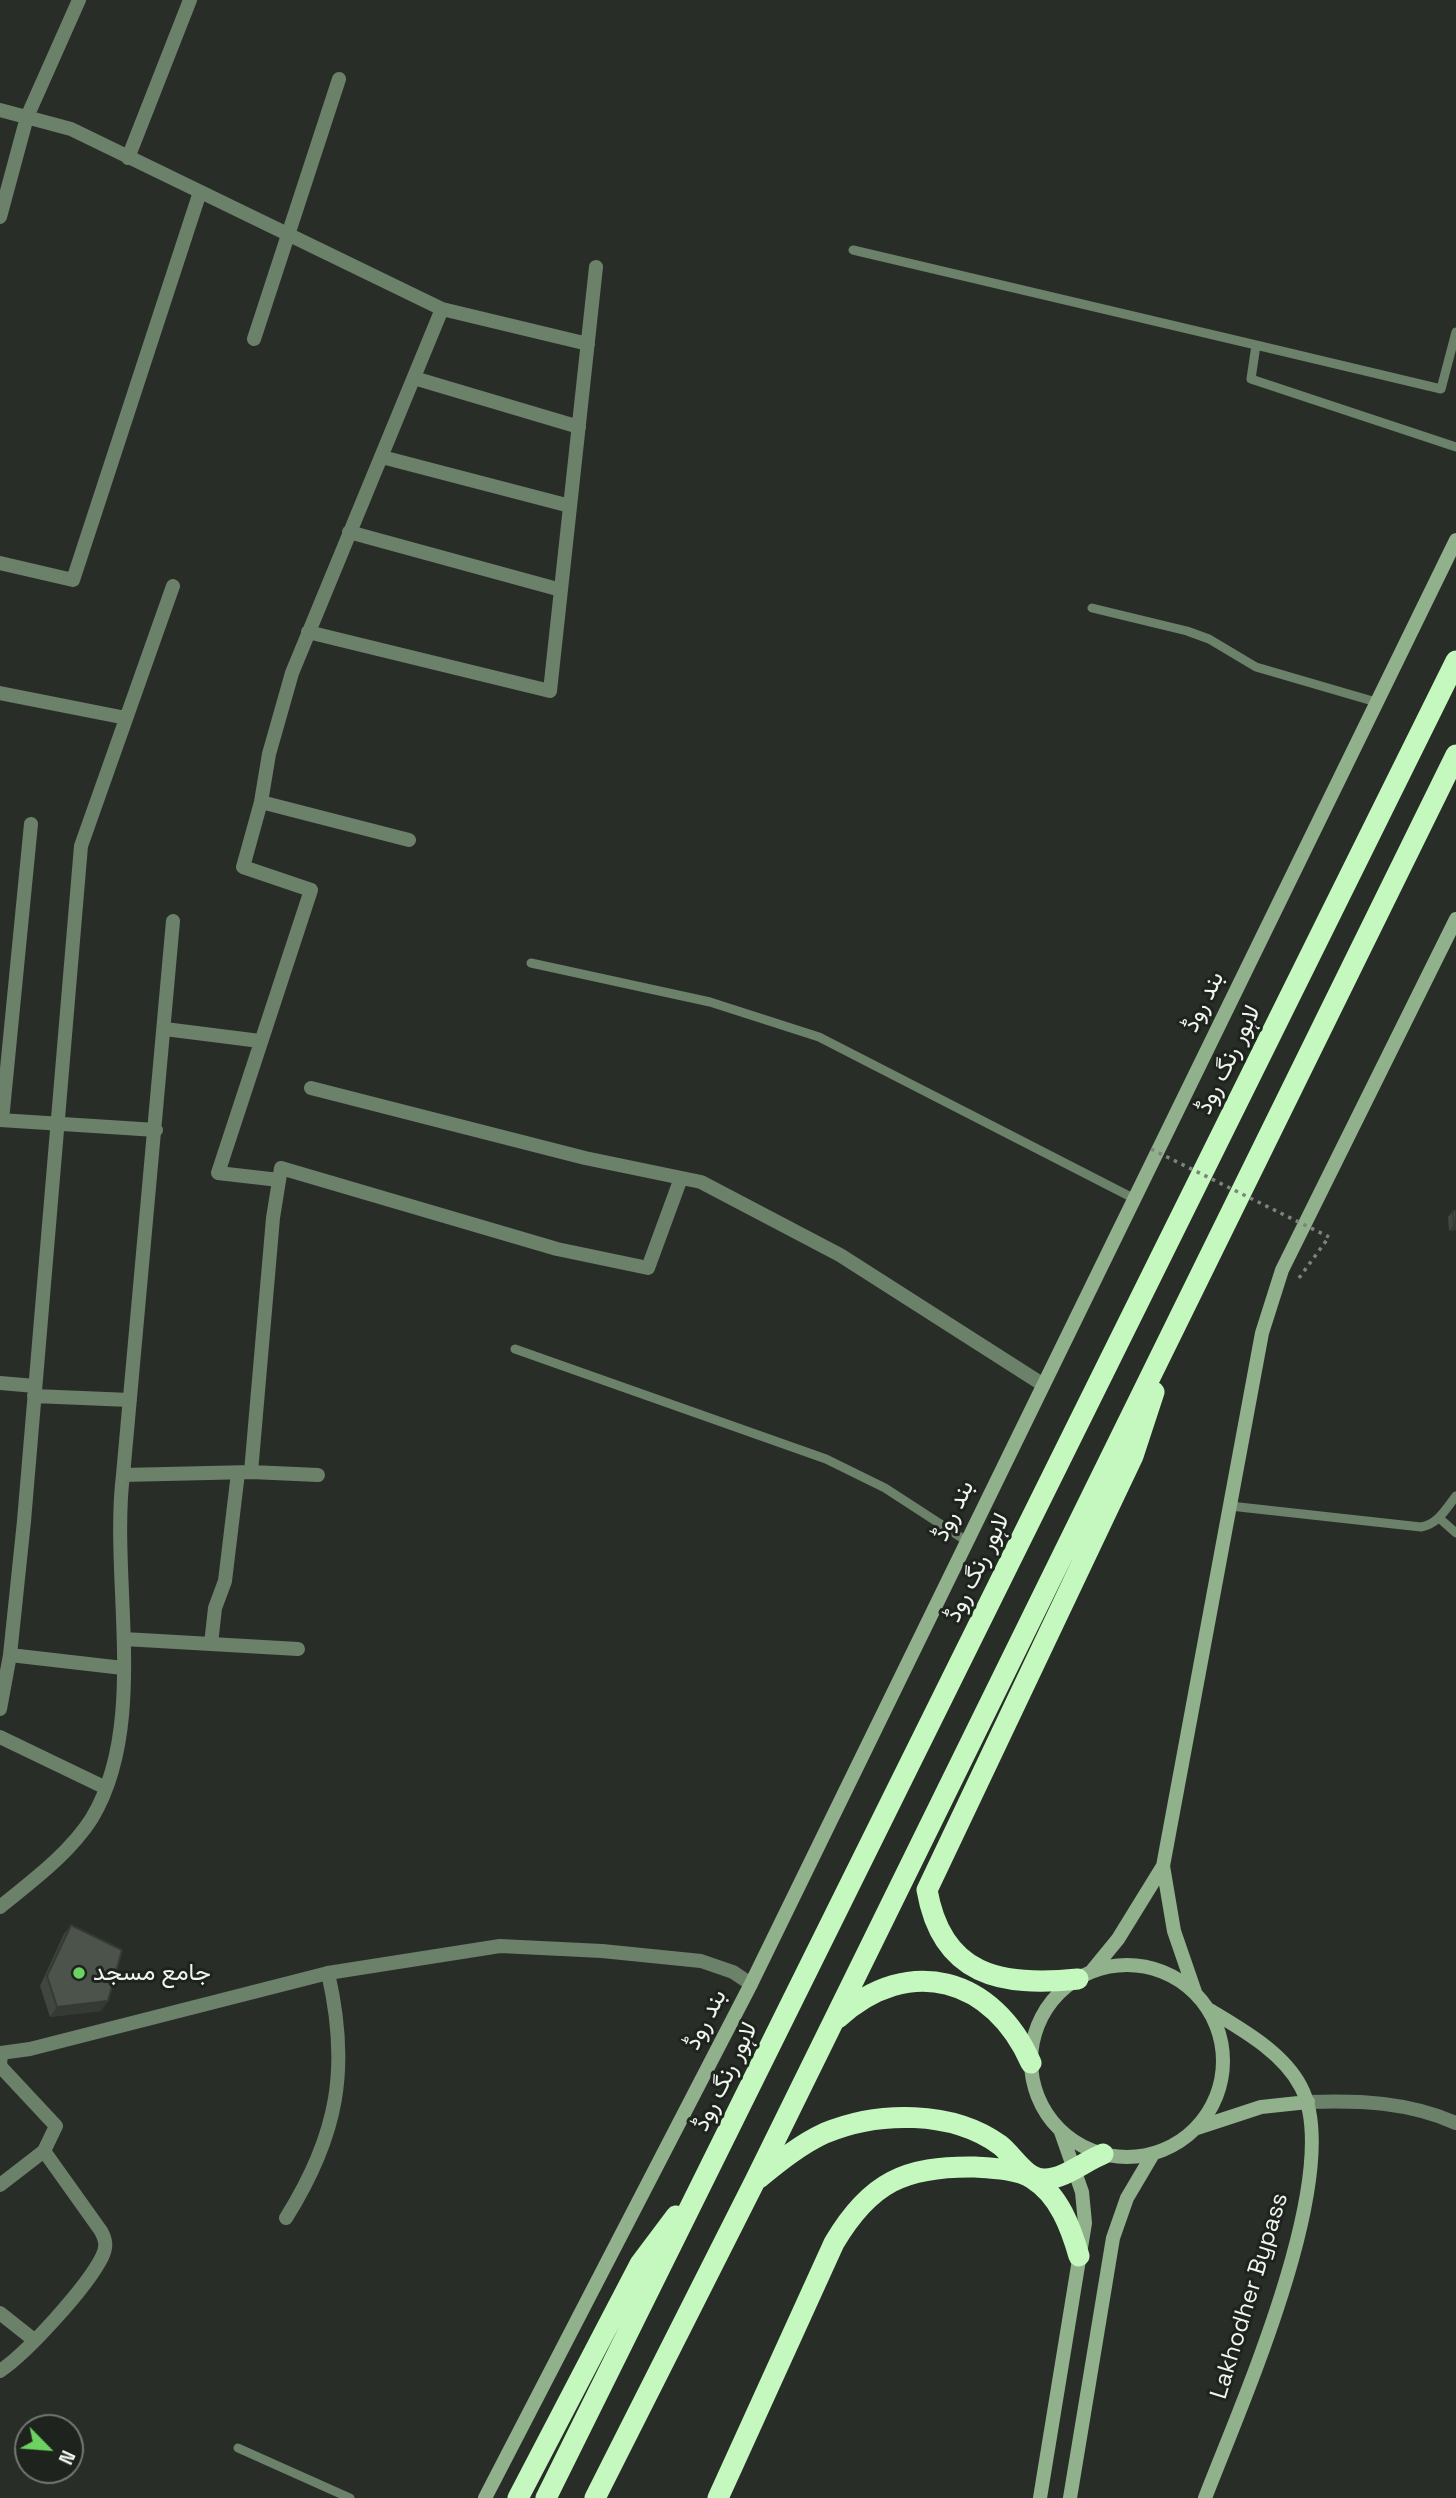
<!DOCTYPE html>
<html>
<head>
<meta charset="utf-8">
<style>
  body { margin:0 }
  #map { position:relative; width:1456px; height:2498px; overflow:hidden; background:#282e27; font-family:"Space Grotesk",sans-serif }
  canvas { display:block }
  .north { position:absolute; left:14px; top:2414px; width:70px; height:70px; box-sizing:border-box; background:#1e241d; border:2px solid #727871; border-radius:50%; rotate:115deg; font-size:19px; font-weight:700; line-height:28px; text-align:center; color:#f1f5f0 }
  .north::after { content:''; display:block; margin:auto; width:24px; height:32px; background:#6cd362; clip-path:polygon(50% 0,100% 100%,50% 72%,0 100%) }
</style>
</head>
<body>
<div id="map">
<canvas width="1456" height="2498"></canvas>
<div class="north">N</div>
</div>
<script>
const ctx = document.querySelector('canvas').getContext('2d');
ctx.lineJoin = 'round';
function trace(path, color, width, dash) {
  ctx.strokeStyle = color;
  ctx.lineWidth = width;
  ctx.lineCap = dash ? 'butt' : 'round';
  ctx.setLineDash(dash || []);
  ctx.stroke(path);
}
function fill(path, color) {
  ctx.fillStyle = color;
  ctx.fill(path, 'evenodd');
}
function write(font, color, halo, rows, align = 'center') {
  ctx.font = font + ' "Space Grotesk",Vazirmatn,sans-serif';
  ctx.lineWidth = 6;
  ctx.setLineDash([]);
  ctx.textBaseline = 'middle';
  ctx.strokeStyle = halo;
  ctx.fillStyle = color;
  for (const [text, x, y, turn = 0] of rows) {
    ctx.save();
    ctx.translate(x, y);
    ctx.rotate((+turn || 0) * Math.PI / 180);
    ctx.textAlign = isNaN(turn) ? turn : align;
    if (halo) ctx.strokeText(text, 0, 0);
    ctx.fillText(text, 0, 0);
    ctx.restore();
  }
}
trace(new Path2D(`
  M1299,1278L1329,1237`), '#7e837d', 3.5, [3.5, 5]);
trace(new Path2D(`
  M853,250L1256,345L1251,379L1456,447
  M1256,345L1441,389L1456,332
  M1092,608L1187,631L1209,639L1256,667L1376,702
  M531,963L710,1002L819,1037L1133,1198
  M515,1349L826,1459L885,1488L965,1540
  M1230,1506L1421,1527C1438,1524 1446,1509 1456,1496
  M1439,1518L1456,1533
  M238,2448L350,2498`), '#6c8169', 9);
trace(new Path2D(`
  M0,110L71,129L442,309L588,344
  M128,158L190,0
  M0,217L27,117L79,0
  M254,339L339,79
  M414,378L579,427
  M382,457L570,506
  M349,532L561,590
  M0,563L73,580L200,192
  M308,632L550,691L596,267
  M0,693L126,718
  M261,802L409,840
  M165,1029L260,1041
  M311,1088L585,1158L701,1182L840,1255L1042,1384
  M0,1120L156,1130
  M2,1120L31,824
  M279,1180L218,1173L311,890L243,867L261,802L269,754L292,673L442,309
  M0,1383L35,1386
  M34,1396L130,1400
  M123,1475L173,921
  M318,1475L251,1472L273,1218L281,1168L557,1249L648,1268L681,1178
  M124,1639L298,1649
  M211,1644L215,1608L225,1581L238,1473
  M10,1655L123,1668
  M0,1709L10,1655L24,1521L81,846L173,586
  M0,1737L106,1788
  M0,1907C32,1881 70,1853 92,1818C149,1723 110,1580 123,1475L251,1472
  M1308,2102C1359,2100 1408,2102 1456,2123
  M0,2185L44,2151L56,2126L0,2066L1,2053
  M286,2218C338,2135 350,2068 328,1973
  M0,2313L34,2340
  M0,2371C28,2352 87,2287 102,2257C107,2247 106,2240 101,2231L44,2151`), '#6c8169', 14);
trace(new Path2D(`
  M0,2053L30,2049L328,1973L500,1946L602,1951L701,1961L733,1972L751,1984`), '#6c8169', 14);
trace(new Path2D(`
  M1031 2061a96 96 0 1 1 192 0a96 96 0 1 1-192 0Z
  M1091,1972L1118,1939L1163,1866
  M1195,1992L1174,1931L1163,1866L1262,1333L1282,1270L1456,919
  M1197,2128L1261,2107L1308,2102
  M485,2498L751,1984L1456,540
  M1040,2498L1085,2223L1082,2192L1061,2132
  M1070,2498L1113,2238L1127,2198L1153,2154
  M1205,2498C1239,2409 1346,2172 1301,2087C1283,2052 1241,2029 1208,2009`), '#90b18c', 14);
trace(new Path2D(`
  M1078,1979C1001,1987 942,1976 927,1890L1133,1456L1154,1392
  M838,2018C909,1953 994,1978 1031,2063
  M759,2178C780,2161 801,2144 825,2133C878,2111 952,2110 1000,2145C1014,2156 1026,2180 1045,2179C1064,2179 1085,2161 1103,2154
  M518,2498L640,2264L676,2216
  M546,2498L1456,661
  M595,2498L755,2181L1456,755
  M718,2498L834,2243C870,2182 905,2166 975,2167C992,2168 1019,2169 1033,2179C1059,2195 1071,2228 1079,2256`), '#c4f8be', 21);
trace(new Path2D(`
  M1151,1149L1329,1237`), '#7e837d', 3.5, [3.5, 5]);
fill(new Path2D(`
  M1453,1211H1456V1230L1449,1231L1448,1217Z
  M71,1925L101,2011L50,2017L40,1986L64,1934Z`), '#414740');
fill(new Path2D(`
  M1454,1224H1456V1230L1449,1231Z
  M108,2001L101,2011L50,2017L57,2007Z`), '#353a34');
const building = new Path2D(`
  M1453,1211H1456V1224H1454Z
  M71,1925L122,1950L108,2001L57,2007L47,1976Z`);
fill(building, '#4c534b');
trace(building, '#353a34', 2);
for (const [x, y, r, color] of [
  [79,1973,7,"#6cd362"]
]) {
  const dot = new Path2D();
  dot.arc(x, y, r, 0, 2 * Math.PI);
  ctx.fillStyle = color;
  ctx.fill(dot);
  trace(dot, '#1e241d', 2.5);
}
write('24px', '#f1f5f0', '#1e241d', [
  ["بند روڈ",1204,1002,-64],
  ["لاہور رنگ روڈ",1229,1060,-64],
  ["بند روڈ",954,1511,-64],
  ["لاہور رنگ روڈ",978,1568,-64],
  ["بند روڈ",706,2020,-63],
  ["لاہور رنگ روڈ",726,2077,-64],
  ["Lakhodher Bypass",1250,2296,-73]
]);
write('24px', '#f1f5f0', '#1e241d', [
  ["جامع مسجد",93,1973]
], 'left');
</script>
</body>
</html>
